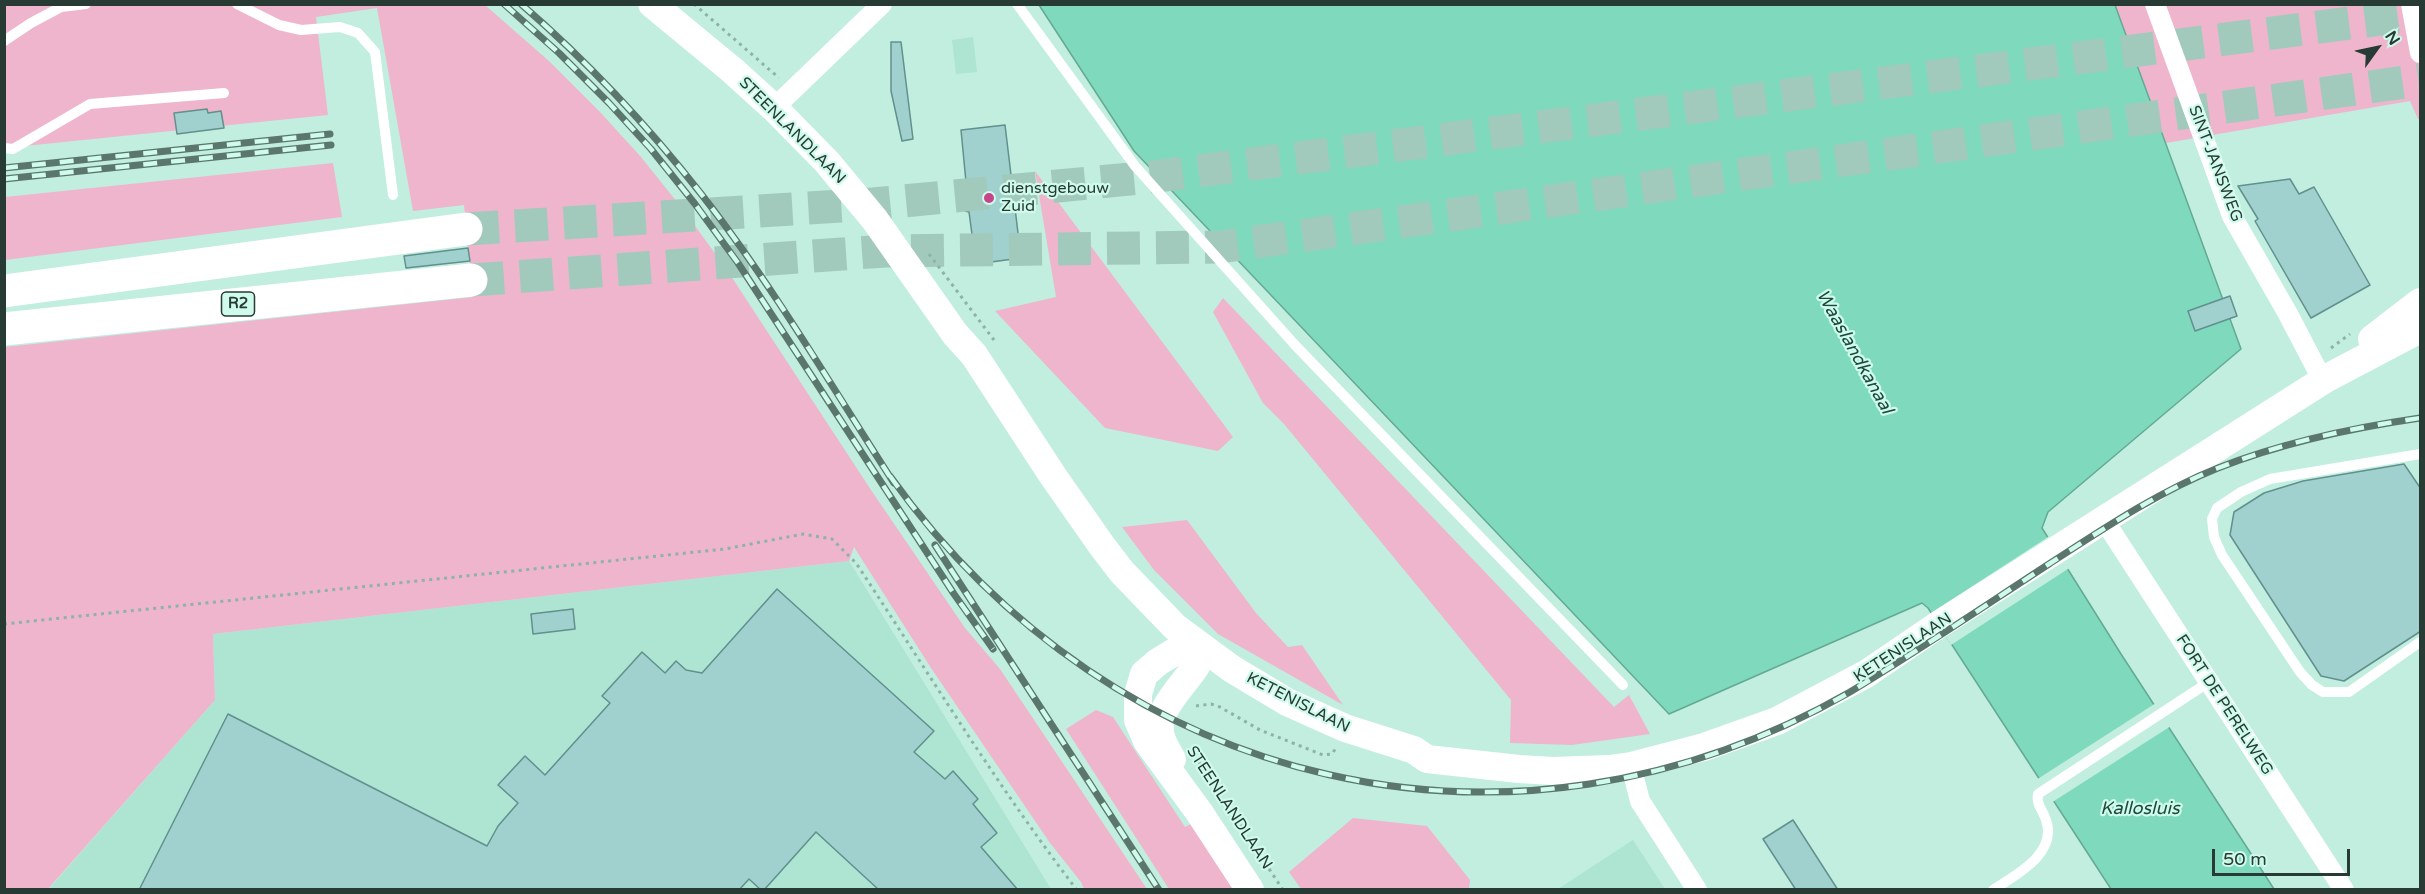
<!DOCTYPE html>
<html>
<head>
<meta charset="utf-8">
<style>
  body { margin:0 }
  #map { position:relative; width:2425px; height:894px; overflow:hidden; background:#c1eede; font-family:"Varela Round",sans-serif }
  canvas { display:block }
  .frame { position:absolute; inset:0; border:6px solid #283a34; pointer-events:none }
  .north { position:absolute; left:2347px; top:18px; width:60px; height:60px; -webkit-text-stroke:4px #cefbeb; paint-order:stroke; rotate:57deg; font-size:16px; font-weight:700; line-height:24px; text-align:center; color:#283a34 }
  .north::after { content:''; display:block; margin:auto; width:21px; height:27px; background:#283a34; clip-path:polygon(50% 0,100% 100%,50% 72%,0 100%) }
  .scale { position:absolute; left:2212px; top:849px; width:138px; height:27px; box-sizing:border-box; border:3px solid #283a34; border-top:0; padding-left:8px; font-size:18px; line-height:21px; white-space:nowrap; color:#283a34; -webkit-text-stroke:4px #cefbeb; paint-order:stroke }
</style>
</head>
<body>
<div id="map">
<canvas width="2425" height="894"></canvas>
<div class="frame"></div>
<div class="north">N</div>
<div class="scale">50 m</div>
</div>
<script>
const ctx = document.querySelector('canvas').getContext('2d');
ctx.lineJoin = 'round';
function fill(path, color) {
  ctx.fillStyle = color;
  ctx.fill(path, 'evenodd');
}
function trace(path, color, width, dash) {
  ctx.strokeStyle = color;
  ctx.lineWidth = width;
  ctx.lineCap = dash ? 'butt' : 'round';
  ctx.setLineDash(dash || []);
  ctx.stroke(path);
}
function write(font, color, halo, rows, align = 'center') {
  ctx.font = font + ' "Varela Round",sans-serif';
  ctx.lineWidth = 4.5;
  ctx.setLineDash([]);
  ctx.textBaseline = 'middle';
  ctx.strokeStyle = halo;
  ctx.fillStyle = color;
  for (const [text, x, y, turn = 0] of rows) {
    ctx.save();
    ctx.translate(x, y);
    ctx.rotate((+turn || 0) * Math.PI / 180);
    ctx.textAlign = isNaN(turn) ? turn : align;
    if (halo) ctx.strokeText(text, 0, 0);
    ctx.fillText(text, 0, 0);
    ctx.restore();
  }
}
fill(new Path2D(`
  M973,37L977,72L956,74L952,40Z
  M849,561L1051,889L48,890L215,700L213,634Z
  M1633,840L1665,889H1558Z`), '#aee4d2');
fill(new Path2D(`
  M5,5H485L550,62L600,112L641,157L685,212L727,270L871,490L965,628L1000,669L1147,889H1084L1081,882L1050,843L931,668L854,547L849,561L213,634L215,700L48,889H5V347L473,297L464,205L413,211L377,8L316,17L328,115L5,148Z
  M2115,5H2420V119H2418L2410,101L2166,143Z
  M333,163L342,217L5,260V197Z
  M1035,171L1233,437L1218,451L1105,428L995,311L1056,297Z
  M1223,298L1614,707L1629,695L1650,734L1572,745L1510,743L1511,700L1284,424L1263,403L1213,312Z
  M1187,520L1256,613L1288,647L1302,645L1343,705L1218,634L1154,570L1122,527Z
  M1096,710L1113,717L1185,827L1191,824L1234,889H1169L1066,729Z
  M1353,818L1427,826L1470,880L1469,889H1301L1289,872Z`), '#efb5cd');
const water = new Path2D(`
  M1039,5H2115L2241,349L2048,512L2042,528L2121,654L2274,889H2111L1928,608L1922,603L1669,714L1134,151Z`);
fill(water, '#7ed9bd');
trace(water, '#64a994', 1.5);
fill(new Path2D(`
  M2051,535L2071,567L1951,645L1931,613Z
  M2156,703L2171,726L2051,803L2036,780Z`), '#c1eede');
const building = new Path2D(`
  M891,42H901L913,139L902,141L891,91Z
  M207,109L208,113L221,111L224,128L177,134L174,113Z
  M1005,125L1021,258L976,264L969,212L965,211L963,183L966,182L961,130Z
  M2290,179L2299,194L2314,187L2370,285L2311,318L2255,221L2258,219L2238,186Z
  M468,248L470,261L406,268L404,256Z
  M2230,296L2237,316L2195,331L2188,311Z
  M2404,464L2421,489V631L2344,681L2321,676L2230,535L2234,512L2264,493L2303,481Z
  M777,589L934,731L914,752L945,779L953,771L978,799L973,804L997,833L981,847L1018,890H879L816,832L764,890H761L749,879L739,890H139L228,714L487,846L498,826L518,803L498,785L525,756L545,775L610,703L602,696L642,652L665,673L676,661L686,670L702,673Z
  M573,609L575,629L533,634L531,614Z
  M1793,820L1838,890H1796L1763,839Z`);
fill(building, '#a0d1ce');
trace(building, '#61908d', 1.5);
trace(new Path2D(`
  M466,229L873,204L1150,177L2420,14
  M471,280L885,251L1220,247L2420,80`), '#a2cabc', 33, [33, 16]);
trace(new Path2D(`
  M694,4L779,78
  M929,254L994,340
  M2331,348L2350,334
  M4,624L725,549L803,534L832,539L856,563C928,672 997,786 1077,890
  M1196,706L1211,704L1220,707L1260,730L1323,755L1332,754L1336,748
  M1195,756L1283,890`), '#8eb2a6', 3, [3, 4.5]);
trace(new Path2D(`
  M237,4L279,25L301,30L340,27L358,33L375,52L393,195
  M1017,4L1135,166L1295,345L1623,685
  M4,41L31,23L61,7L86,4
  M4,148L13,149L90,104L224,93
  M2420,454L2270,479L2241,492L2217,508L2212,519L2214,537L2222,555L2300,672L2312,685L2323,692H2349L2420,642
  M1993,890C2015,875 2058,854 2046,820C2043,810 2036,805 2038,794L2209,682`), '#fff', 10);
trace(new Path2D(`
  M2155,4L2232,216L2288,314L2323,381
  M2411,4L2420,53
  M774,108L882,4
  M2104,520L2344,890
  M1631,766L1640,801L1697,890`), '#fff', 20);
trace(new Path2D(`
  M652,4L732,70L774,108L827,162L875,220L955,334L974,355L1053,476L1102,546L1122,572L1175,627L1232,669L1287,702L1345,728L1414,750L1427,759L1519,769L1553,771L1609,769L1631,766L1704,747L1777,721L1866,674L1938,625L2327,378L2420,329
  M2372,339L2420,302
  M1176,651L1158,662L1144,674L1138,694V720L1147,741L1199,812L1250,890
  M1172,759C1168,752 1163,744 1161,737C1153,712 1184,685 1196,666`), '#fff', 28);
trace(new Path2D(`
  M4,291L466,229
  M4,329L471,280`), '#fff', 33);
const rail = new Path2D(`
  M504,4L559,53L609,103L651,149L695,204L738,263L954,594L993,649
  M521,4C588,62 648,126 702,195C773,286 832,387 894,483
  M4,168L330,134
  M4,179L331,145
  M890,476C1115,791 1513,885 1850,692C1918,651 1983,607 2049,564C2103,529 2158,492 2218,468C2284,442 2351,428 2420,418
  M935,545L1159,890`);
trace(rail, '#5b766d', 7);
trace(rail, '#cefbeb', 4.5, [14]);
for (const [x, y, r, color] of [
  [989,198,6,"#c84489"]
]) {
  const dot = new Path2D();
  dot.arc(x, y, r, 0, 2 * Math.PI);
  ctx.fillStyle = color;
  ctx.fill(dot);
  trace(dot, '#cefbeb', 2);
}
for (const [x, y, w] of [
  [238,304,33]
]) {
  const box = new Path2D();
  box.roundRect(x - w / 2, y - 12, w, 24, 4.5);
  ctx.fillStyle = '#cefbeb';
  ctx.fill(box);
  trace(box, '#283a34', 1.5);
}
write('bold 15px', '#283a34', null, [
  ["R2",238,304]
]);
write('16px', '#283a34', '#cefbeb', [
  ["STEENLANDLAAN",792,131,45],
  ["SINT-JANSWEG",2215,164,69],
  ["KETENISLAAN",1903,648,-33],
  ["KETENISLAAN",1298,703,27],
  ["FORT DE PERELWEG",2224,705,57],
  ["STEENLANDLAAN",1229,808,57]
]);
write('16px', '#283a34', '#cefbeb', [
  ["dienstgebouw",1001,189],
  ["Zuid",1001,207]
], 'left');
write('italic 18px', '#1f483c', '#cefbeb', [
  ["Waaslandkanaal",1854,352,61],
  ["Kallosluis",2140,809]
]);
</script>
</body>
</html>
